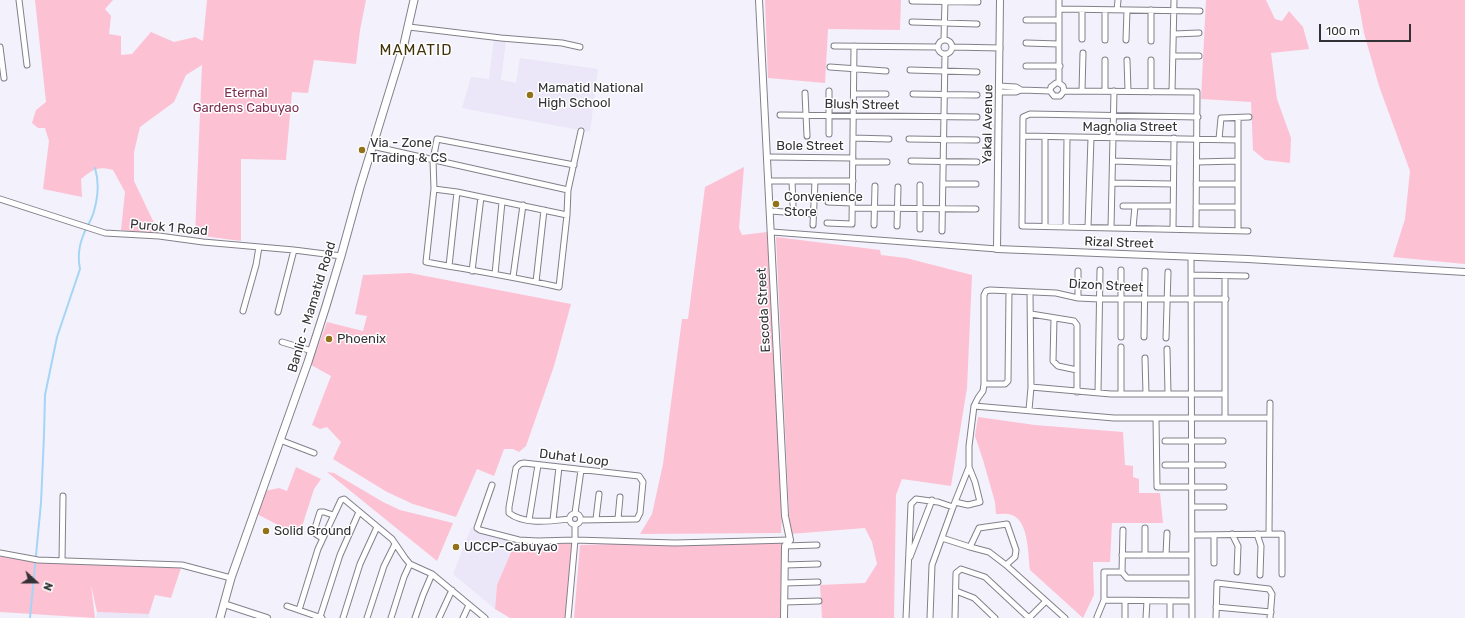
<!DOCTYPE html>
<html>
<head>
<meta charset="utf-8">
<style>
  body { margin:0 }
  #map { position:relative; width:1465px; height:618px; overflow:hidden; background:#f3f1fb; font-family:Rubik,sans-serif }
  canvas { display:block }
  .north { position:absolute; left:16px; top:562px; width:40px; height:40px; -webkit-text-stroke:3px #fff; paint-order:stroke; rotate:111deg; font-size:11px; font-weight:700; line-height:16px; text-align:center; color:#323135 }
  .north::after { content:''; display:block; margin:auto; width:14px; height:18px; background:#323135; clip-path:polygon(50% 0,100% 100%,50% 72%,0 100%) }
  .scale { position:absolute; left:1319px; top:24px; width:92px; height:18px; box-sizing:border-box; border:2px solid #323135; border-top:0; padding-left:5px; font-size:12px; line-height:14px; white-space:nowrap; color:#323135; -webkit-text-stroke:3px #fff; paint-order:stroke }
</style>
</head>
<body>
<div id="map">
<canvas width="1465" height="618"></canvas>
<div class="north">N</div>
<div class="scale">100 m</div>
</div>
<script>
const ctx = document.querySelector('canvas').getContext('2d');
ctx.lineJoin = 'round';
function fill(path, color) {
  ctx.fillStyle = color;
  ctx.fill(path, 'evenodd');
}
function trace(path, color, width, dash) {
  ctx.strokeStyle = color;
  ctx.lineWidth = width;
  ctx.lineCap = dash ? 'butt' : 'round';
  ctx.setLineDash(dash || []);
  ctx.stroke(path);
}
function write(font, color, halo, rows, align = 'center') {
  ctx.font = font + ' Rubik,sans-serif';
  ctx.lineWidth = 3;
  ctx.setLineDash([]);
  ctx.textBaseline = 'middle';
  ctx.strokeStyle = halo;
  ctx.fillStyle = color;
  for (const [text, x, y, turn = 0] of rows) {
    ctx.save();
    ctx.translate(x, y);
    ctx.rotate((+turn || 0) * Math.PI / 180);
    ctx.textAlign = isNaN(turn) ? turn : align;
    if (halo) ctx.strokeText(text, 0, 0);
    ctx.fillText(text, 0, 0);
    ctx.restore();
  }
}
fill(new Path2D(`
  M494,39L506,40L501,80L516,83L520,58L598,69L590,132L462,108L471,77L489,79Z
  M471,528L515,543L497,585L495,609L453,574Z
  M97,612L149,614V618H96Z`), '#ebe6f8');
fill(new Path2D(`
  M35,0H113L105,9L111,16L109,34L121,36V55L132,54L151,32L174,42L195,37L203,41L207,0H366L360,30L356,64L314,60L308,93L292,92L286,160L241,159V241L195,235L202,65L186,75L174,102L140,127L134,152V181L155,225L158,234L121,230L125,192L113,170C98,166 93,169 81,179L82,197L43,189L49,141L45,128H38L32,123L36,110L46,102Z
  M765,0H901L900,30L828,29L825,83L768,78Z
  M1206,0H1266L1275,19L1282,21L1289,11L1303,27L1309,49L1271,53L1277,99L1291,138L1290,163L1265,160L1253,150L1251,102L1201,99Z
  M1358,0H1465V264L1393,257L1405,219L1410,171L1379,86L1364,33Z
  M744,167L739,228L742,235L767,232L782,514L781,533L640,534L652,514L663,464L682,319H688L705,187Z
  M776,237L880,250L881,255L906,258L972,275L967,388L951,486L902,479L896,495L894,618H822L820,585L865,583L877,564L872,542L865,528L790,534Z
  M410,273L571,304L554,366L526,446L519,452L513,449H504L494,476L477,469L456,517L413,504L387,492L333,459L341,442L327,427L320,429L312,425L331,376L311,365L327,322L363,331L367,316L355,314L363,275Z
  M978,417L1035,425L1123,432L1125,465L1133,466V477L1139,479V493H1160L1163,523H1112L1110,562H1093L1094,595L1083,618L1030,570C1028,555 1029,521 1012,515C1007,513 1001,514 996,514L995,502L983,460L975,436Z
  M296,467L321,479L314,489L299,536L257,514L264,491L279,488L287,491Z
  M327,472L334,473L383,502L400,510L453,523L437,561Z
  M782,539L780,618H574L580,545Z
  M515,543L537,546L572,543L565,618H510L495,609L497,585Z
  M0,555L43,562L182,565L171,598L155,595L149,614L97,612L91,585L95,618L0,612Z`), '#fdc1d4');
trace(new Path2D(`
  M30,618L41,503L44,435L45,395L57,337L80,269C78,259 79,246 83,236C86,227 92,220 94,211C98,197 99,181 95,168`), '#a5d5f6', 2);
const minor = new Path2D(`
  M19,0L27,65
  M1059,0V83L1063,86L1064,91L1060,96H1054L1050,91L1051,87L1056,83H1059
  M912,1L978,2
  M1059,9L1200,11
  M1117,10L1118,0
  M1151,10V41
  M1026,20H1059
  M912,22L977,24
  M409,27L501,38L562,43L580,47
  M1174,34L1199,33
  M1082,39V10
  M938 47a7 7 0 1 1 14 0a7 7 0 1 1-14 0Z
  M944,40L945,0
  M1105,40V10
  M1126,40L1127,10
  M1026,43L1059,44
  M834,46L938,47
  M0,47L4,78
  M952,47L1000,48
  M1173,56H1199
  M1105,60V91
  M1127,60L1128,91
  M1026,66H1060
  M830,67L886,71
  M910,70L977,72
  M999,86L1016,87L1021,90
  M829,91V134
  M1064,91L1197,92L1196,229
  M1082,91L1083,53
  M999,92H1016L1021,90L1050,91
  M1151,92V60
  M1172,92L1174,0
  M805,93L807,136
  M854,94H886
  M913,94L977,95
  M780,115L977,117
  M1198,117L1030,114L1023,117L1022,226L1248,231
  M1023,136L1238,140
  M853,138L889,139
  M909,139L977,140
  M1219,139L1221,118L1249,117
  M372,146L568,190
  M768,157L853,158
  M911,161L977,162
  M1113,161L1174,163
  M853,162H887
  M1197,162L1238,161
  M574,165L437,139L433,160L434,189L426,262C470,270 515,277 559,287L567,215L568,190L581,131
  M769,181H853
  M792,181L793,205
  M1112,183L1173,184
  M943,184H976
  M1196,184H1238
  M920,185V229
  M434,189L457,192L567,215
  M0,199L105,233L159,236L203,242L294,250L341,256
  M828,202L852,203
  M1123,206H1173
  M1196,207H1238
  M853,208L976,209
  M770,211L814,214
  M827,223L852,224L854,46
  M813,225L815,181
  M874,225L875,186
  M897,226L898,187
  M1045,226V137
  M1066,227L1067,137
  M1088,227L1091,138
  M1111,228L1114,91
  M1133,228L1135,206
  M1173,228L1174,138
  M1238,230V118
  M942,231L945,54
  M772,232L997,249
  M1191,257L1192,618
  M449,266L457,192
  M472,271L481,197
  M495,274L502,202
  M1191,275L1246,276
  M513,277L523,205
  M536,282L544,210
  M1078,298V271
  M243,311L256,265L259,247
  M278,312L294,250
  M1031,314L1074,321L1077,325V392
  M1054,318L1053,361L1058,366L1077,370
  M1121,337V270
  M1144,337L1145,271
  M1166,338L1168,272
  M282,342L312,351
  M1167,349L1168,394
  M1145,358L1146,394
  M984,384H1005L1008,381L1009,291
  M1031,387L1111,394H1225
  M1098,393L1100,270
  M1121,394V347
  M974,406L1114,418H1270
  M1029,410L1031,387L1030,292
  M1156,418L1157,487H1224
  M1225,418V276
  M280,440L314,453
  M1165,441H1223
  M1165,465H1223
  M492,485L477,528L480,530L519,540L538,541L575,540L675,543L790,540
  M955,502L968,505L980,502L975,482L969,467V446L974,406L978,398L983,391L984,384V295L986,291L990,290L1056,293L1078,298L1099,299H1226
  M1192,507H1224
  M575,513L581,470
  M569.5 519a5.5 5.5 0 1 1 11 0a5.5 5.5 0 1 1-11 0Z
  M569,519C551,521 524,525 509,513V507L516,468L520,464L524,463L639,476L643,482L640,513L637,519L581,520
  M596,519L599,494
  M618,519L620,497
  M529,520L538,465
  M553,520L559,467
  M1123,530L1122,572L1127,578H1192
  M1232,534L1238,546L1237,572
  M1257,534L1261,546L1260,575
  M1269,534L1270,403
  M1192,535L1282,534V574
  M322,538L314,533V531L320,512H324L333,515
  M942,538L970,547
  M785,546L817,545
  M0,553L38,560L182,565L231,578
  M1122,555H1192
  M1145,555V528
  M1166,555L1167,533
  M910,557L932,500
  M62,561L63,496
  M1214,563V535
  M785,565L818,564
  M1006,565L1015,557L1016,550L1007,524L979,528L970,547L989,552L1006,565L1065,618
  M785,583L818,582
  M956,591L974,598L995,618
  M1104,600L1192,601
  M784,602L819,601
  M287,606L322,618
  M1216,607L1271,612
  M299,610L318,549L341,500L344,499L392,539L405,558L410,564L432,574L485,618
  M320,617L340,555L359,512
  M1097,617L1104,600V572H1122
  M343,618L360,564L377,527
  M367,618L384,566L395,544
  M391,618L404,577L410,564
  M415,618L423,595L432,574
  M439,618L452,590
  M463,618L469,605
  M568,618L575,540V525
  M906,618L911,504L916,499L938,502L953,507
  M930,618L932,565L953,507L969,467
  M955,618L956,573L961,569L985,577L1029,618L1046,601
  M1125,618V601
  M1146,618L1147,601
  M1170,618V601
  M1216,618L1217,583L1269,589L1272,594L1270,618`);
const tertiary = new Path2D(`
  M759,0L785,516L790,540L785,546L784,618
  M1000,0L997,249L1248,259L1465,272
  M224,604L267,618`);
const secondary = new Path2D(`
  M220,618L231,578L308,362L326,306L341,256L360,187L404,44L414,0`);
trace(minor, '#83808a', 7);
trace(tertiary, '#83808a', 8);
trace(secondary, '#83808a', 9);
trace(minor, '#fff', 5);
trace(tertiary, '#fff', 6);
trace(secondary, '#fff', 7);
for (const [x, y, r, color] of [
  [530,95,4,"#927219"],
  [362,150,4,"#927219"],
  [776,204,4,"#927219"],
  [329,339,4,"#927219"],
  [266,531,4,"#927219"],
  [456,547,4,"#927219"]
]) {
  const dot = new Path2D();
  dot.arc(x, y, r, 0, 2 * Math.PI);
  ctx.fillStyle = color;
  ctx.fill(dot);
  trace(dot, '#fff', 1.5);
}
write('13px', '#323135', '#fff', [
  ["Mamatid National",538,88],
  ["High School",538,103],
  ["Via - Zone",370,143],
  ["Trading & CS",370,158],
  ["Convenience",784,197],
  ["Store",784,212],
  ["Phoenix",337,339],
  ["Solid Ground",274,531],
  ["UCCP-Cabuyao",464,547]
], 'left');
write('13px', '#7f2f50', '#fff', [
  ["Eternal",246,93],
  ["Gardens Cabuyao",246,108]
]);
write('13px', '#323135', '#fff', [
  ["Blush Street",862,105,1],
  ["Yakal Avenue",988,124,-89],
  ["Magnolia Street",1130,127],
  ["Bole Street",810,146],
  ["Purok 1 Road",169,228,5],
  ["Rizal Street",1119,243,2],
  ["Dizon Street",1106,286,3],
  ["Banlic - Mamatid Road",312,307,-73],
  ["Escoda Street",764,310,-93],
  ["Duhat Loop",574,458,7]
]);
ctx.letterSpacing = '1px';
write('15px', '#423309', '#fff', [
  ["MAMATID",416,51]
]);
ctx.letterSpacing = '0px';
</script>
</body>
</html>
